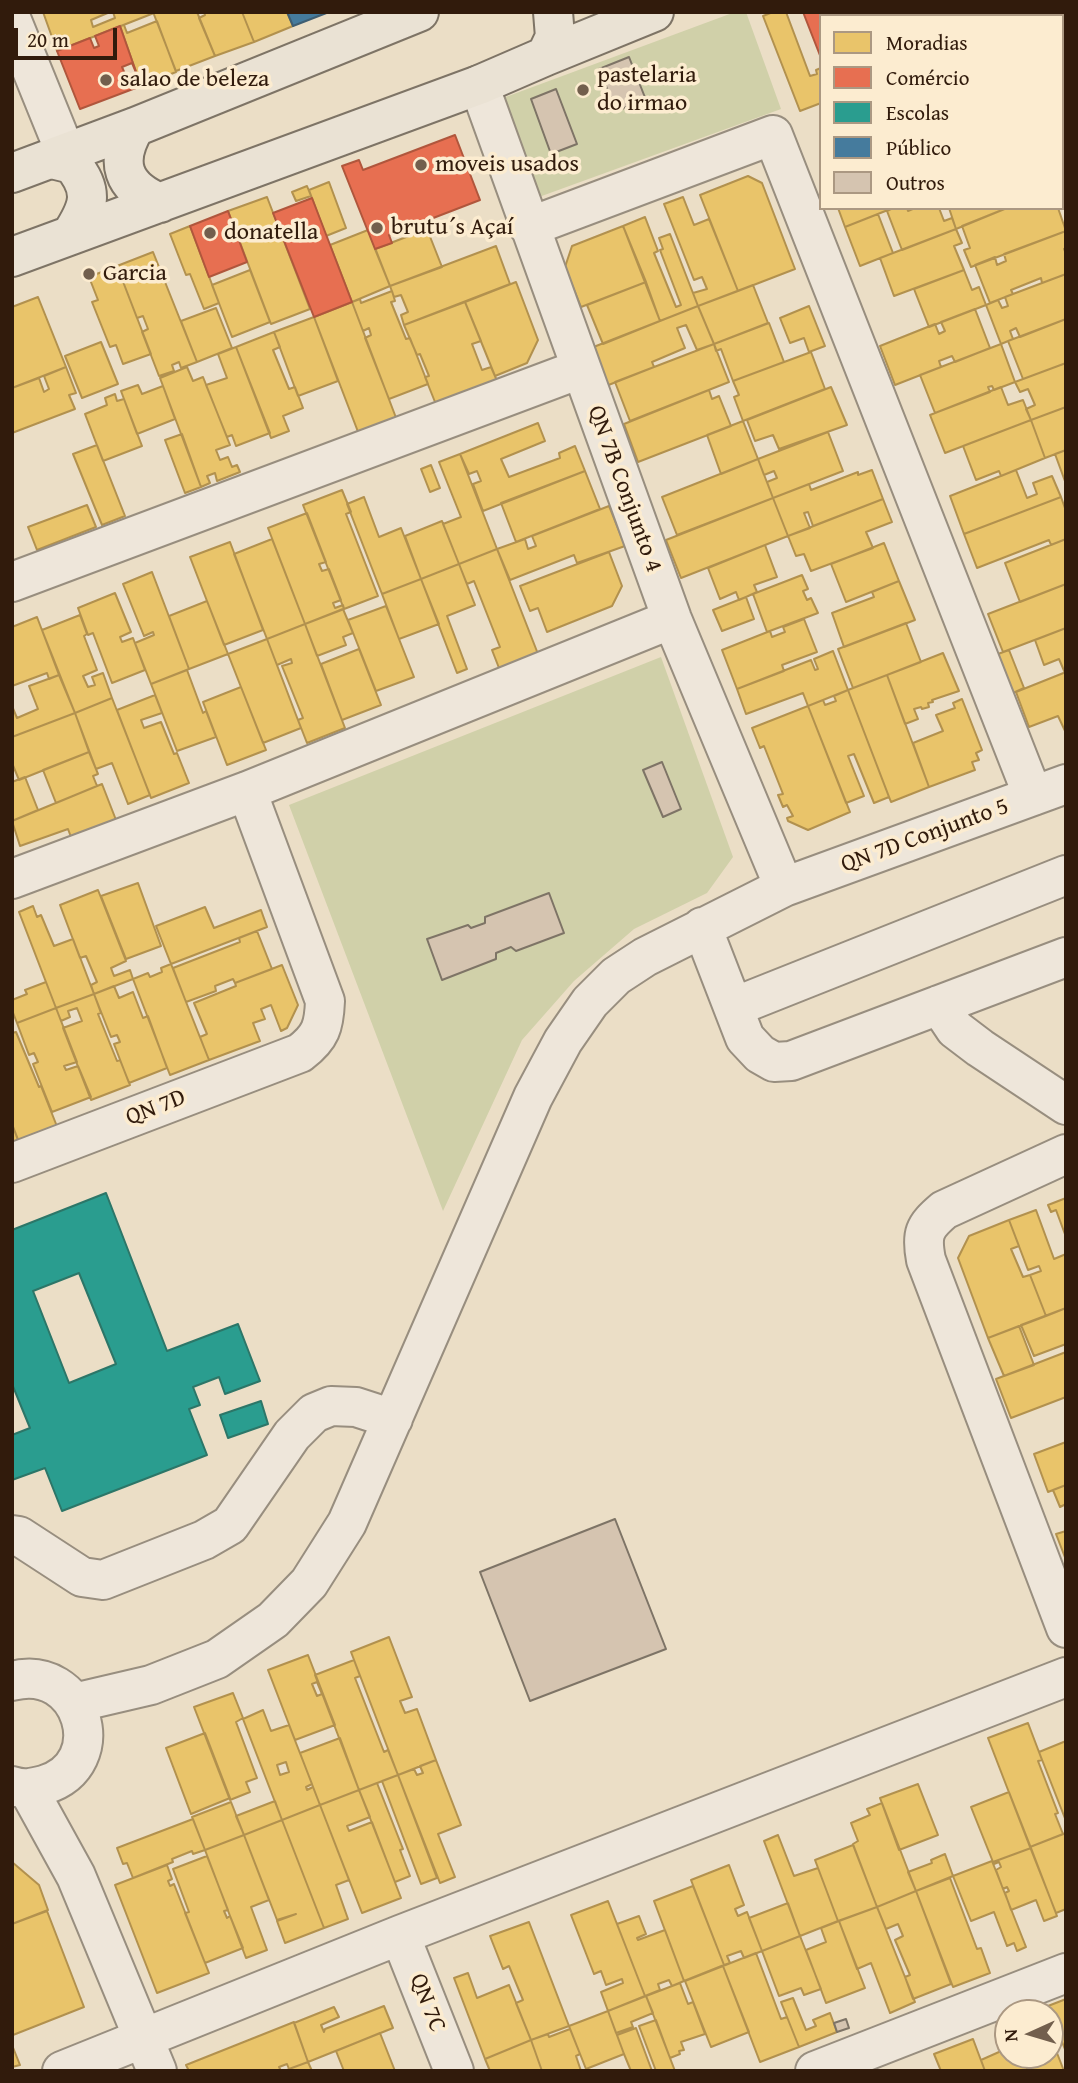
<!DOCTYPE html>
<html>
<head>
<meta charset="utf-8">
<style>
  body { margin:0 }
  #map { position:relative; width:1078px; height:2083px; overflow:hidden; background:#ebdec6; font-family:"Gentium Book Plus",serif }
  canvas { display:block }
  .frame { position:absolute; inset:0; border:14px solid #311b0c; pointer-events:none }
  .legend { position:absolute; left:819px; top:14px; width:245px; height:196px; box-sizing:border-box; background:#fcecd0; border:2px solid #ab9882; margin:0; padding:9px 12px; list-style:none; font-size:21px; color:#311b0c }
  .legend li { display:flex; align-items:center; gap:14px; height:35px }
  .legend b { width:35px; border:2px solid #ab9882 }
  .north { position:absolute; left:994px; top:1999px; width:70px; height:70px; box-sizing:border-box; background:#fcecd0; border:2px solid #ab9882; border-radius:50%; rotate:266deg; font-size:19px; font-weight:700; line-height:28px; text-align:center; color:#311b0c }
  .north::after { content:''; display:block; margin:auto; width:24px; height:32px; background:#725f4d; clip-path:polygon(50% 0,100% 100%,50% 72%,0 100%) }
  .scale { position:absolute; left:14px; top:28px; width:103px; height:32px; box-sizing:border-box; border:4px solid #311b0c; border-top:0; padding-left:9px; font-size:21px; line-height:24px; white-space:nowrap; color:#311b0c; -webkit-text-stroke:5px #fcecd0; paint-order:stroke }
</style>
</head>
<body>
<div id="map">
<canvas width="1078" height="2083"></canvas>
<div class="frame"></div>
<ul class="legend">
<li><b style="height:19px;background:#e9c46a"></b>Moradias</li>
<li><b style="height:19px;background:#e76f51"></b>Comércio</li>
<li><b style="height:19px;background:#2a9d8f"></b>Escolas</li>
<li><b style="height:19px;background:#457b9d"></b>Público</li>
<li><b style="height:19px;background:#d5c4b0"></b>Outros</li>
</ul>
<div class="north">N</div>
<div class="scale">20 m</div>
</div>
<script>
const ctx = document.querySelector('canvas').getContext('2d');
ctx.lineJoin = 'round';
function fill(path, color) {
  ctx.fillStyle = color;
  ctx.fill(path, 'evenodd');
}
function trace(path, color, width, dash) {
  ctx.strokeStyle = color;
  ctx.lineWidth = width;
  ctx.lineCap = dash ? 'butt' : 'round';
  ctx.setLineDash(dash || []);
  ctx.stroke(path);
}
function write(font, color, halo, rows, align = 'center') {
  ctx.font = font + ' "Gentium Book Plus",serif';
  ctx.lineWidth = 7;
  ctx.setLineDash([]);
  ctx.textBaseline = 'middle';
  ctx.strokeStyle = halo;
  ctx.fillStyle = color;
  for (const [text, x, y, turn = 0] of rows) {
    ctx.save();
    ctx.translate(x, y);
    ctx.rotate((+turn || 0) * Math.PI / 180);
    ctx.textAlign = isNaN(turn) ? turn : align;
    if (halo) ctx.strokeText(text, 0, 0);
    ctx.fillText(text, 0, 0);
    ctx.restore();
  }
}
fill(new Path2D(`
  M735,12H746L781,109L539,197L503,98Z
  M661,657L733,857L707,893L634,929L574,981L522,1040L443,1211L289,805Z`), '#d0d0a9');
const homes = new Path2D(`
  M43,12H110L91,20L93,27L115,18L113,12L154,13L57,51Z
  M153,12H197L215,56L176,71Z
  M204,12H242L254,42L215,56L199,18L205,15Z
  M242,12H287L293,26L254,42Z
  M773,12H786L810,76L817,74L816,70L821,68V103L800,111L763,16Z
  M873,12H908L909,16H874Z
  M916,12H982L983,16H917Z
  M157,21L176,72L141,86L120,26L124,25L127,33Z
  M748,176L762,183L795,269L738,291L700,195Z
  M329,182L346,228L326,236L309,190Z
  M307,186L311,196L296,201L292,192Z
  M267,197L310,309L271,324L228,211Z
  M683,197L694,225L709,219L738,291L698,306L693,293L707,289L702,277L694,280L664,204Z
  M838,208H893L845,227Z
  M893,208H907L908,211L915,208H939L944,221L952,218L956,229L902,250L887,211Z
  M949,208H1007L956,229Z
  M1007,208H1058L1066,231L971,267L964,250L970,248L962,226Z
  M878,214L893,253L860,266L845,227Z
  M645,217L658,251L654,253L676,307L681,305L660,250L663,249L659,238L670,234L698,306L660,321L623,226Z
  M190,226L219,303L204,309L190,274L186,275L170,234Z
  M623,226L646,282L581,307L565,267L572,246Z
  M427,229L442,267L390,286L375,249Z
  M956,229L962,243L954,246L964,270L894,296L880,258Z
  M368,230L390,286L352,302L330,245Z
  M1066,231V248L1064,249L1066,254V274L1042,283L1041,278L1011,290L1013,294L990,303L975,265L995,257L997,265L1006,261L1004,254Z
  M496,246L510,284L404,325L401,315L408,312L401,295L394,297L390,286Z
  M153,252L197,362L181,368L179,362L172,365L174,371L159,376L142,332L148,329L143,316L137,318L117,266Z
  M117,266L151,354L123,364L116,345L110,347L92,302L98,300L89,277Z
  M250,270L270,322L232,337L212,285Z
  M964,270L972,290L979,287L986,305L929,327L914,289Z
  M1066,274V319L1020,337L1016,328L1010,331L1013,339L1001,344L986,305L998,300L1002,308L1008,306L1005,297Z
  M516,282L538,340L527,363L495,376L465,302Z
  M646,282L660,321L603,344L587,305Z
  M753,285L768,323L714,344L698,306Z
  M392,291L395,301L391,302L406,339L410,338L428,384L389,399L365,338L371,335L369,328L363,331L352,302L360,299L361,303Z
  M38,297L66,367L12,388V307Z
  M352,302L398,423L360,437L314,317Z
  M465,302L481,341L472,344L482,370L491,367L498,383L437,407L425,377L429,376L420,354L417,355L404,325Z
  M698,306L714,344L697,350L686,325L677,328L685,348L652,362L654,367L606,386L591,348Z
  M809,306L825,346L809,352L804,338L790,343L780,318Z
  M216,308L232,348L197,362L181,321Z
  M975,309L990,348L955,362L952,356L939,361L941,367L895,385L880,346L935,324L939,334L945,331L941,322Z
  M314,317L338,381L298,396L274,332Z
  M1066,319V363L1023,379L1008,341Z
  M769,323L784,362L733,381L721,349L716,351L714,344Z
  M274,332L280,347L273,350L289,389L295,387L303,408L283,416L289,431L271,438L236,347Z
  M101,342L118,384L82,398L65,356Z
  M714,344L729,382L630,421L615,382Z
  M1001,344L1015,382L994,390L992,386L988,387L990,392L935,413L920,375Z
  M236,347L270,433L236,446L232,435L227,437L206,385L227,378L218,354Z
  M811,352L825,389L743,421L734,397L739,395L733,381Z
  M1066,363V407L1031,420L1026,409L1035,405L1028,389L1020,392L1015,382Z
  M66,367L76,393L69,395L75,409L12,433V388L39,378L44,392L49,389L44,376Z
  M187,367L193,381L203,377L230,445L216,450L220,460L228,457L232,467L237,465L240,472L217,481L215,473L207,476L210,483L201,487L160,378Z
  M138,385L142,394L163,386L175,419L137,434L121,391Z
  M831,387L847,425L779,449L773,435L755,441L747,420Z
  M1001,387L1008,405L1023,400L1031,420L945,453L930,415Z
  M709,390L712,399L719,396L731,426L638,462L624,424Z
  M115,394L117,401L124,399L142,446L103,461L85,414L107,405L105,398Z
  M1066,407V450L1045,458L1031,420Z
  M1031,420L1045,458L1001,476L999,471L976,480L963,446Z
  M743,421L758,459L721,474L707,435Z
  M538,423L545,441L501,459L509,477L560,458L559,453L575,446L585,471L483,511L473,484L481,481L477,471L469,474L460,454Z
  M828,432L843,471L773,498L767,482L777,478L774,471L764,475L758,459Z
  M182,434L201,487L185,493L165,440Z
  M97,445L125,516L102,525L73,454Z
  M1066,450V484L1055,454Z
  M460,454L497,549L459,564L443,524L461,517L439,462Z
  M758,459L773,498L677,535L662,497Z
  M431,465L440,488L430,492L421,469Z
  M872,470L883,499L813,526L808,512L804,513L810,528L788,536L773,498L809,484L811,490L858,472V475Z
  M1016,470L1027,498L1037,494L1033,483L1052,476L1061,497L964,534L950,496Z
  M585,471L600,509L516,542L501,503Z
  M342,490L351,512L346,514L378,596L344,609L303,505Z
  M364,497L379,537L401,528L421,579L382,594L347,504Z
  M1061,497L1066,511V539L1051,545L1049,540L977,568L964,534Z
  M773,498L788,536L681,578L666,540Z
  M883,499L892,522L866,532L873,548L811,571L804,554L796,556L788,536Z
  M87,505L96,527L37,550L28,527Z
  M609,506L625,546L577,563L574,555L510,580L497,549L525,539L528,549L536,546L532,536Z
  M307,513L326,562L319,564L322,571L329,569L341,600L333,603L335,608L343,605L344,609L305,624L268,528Z
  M442,521L459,564L421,579L405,536Z
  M272,539L305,624L267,639L234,554Z
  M1066,539V584L1020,602L1005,563Z
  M230,542L263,630L224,645L190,557Z
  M884,543L899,581L846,602L831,564Z
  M765,545L777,577L754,585L757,592L746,597L739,600L736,592L720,599L708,568Z
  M497,549L538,654L499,668L492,650L500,647L474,581L467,584L459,564Z
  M609,552L622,586L612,606L547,632L538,608L530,611L520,586Z
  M459,564L475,605L447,616L467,669L457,673L421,579Z
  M152,572L189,669L151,684L135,643L154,635L153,632L144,636L123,584Z
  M802,575L808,589L803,591L807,600L811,598L818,613L767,632L753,594Z
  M421,579L439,624L399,639L382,594Z
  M899,581L915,620L844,647L832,613L874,597L872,592Z
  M1066,584V628L1003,652L988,614Z
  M115,593L131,632L120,637L122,642L133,638L145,670L112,683L93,633L88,635L78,608Z
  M746,597L754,619L722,631L713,610Z
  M207,601L228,654L189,669L169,616Z
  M386,606L414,677L376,691L348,620Z
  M343,609L353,633L343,637L346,645L317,656L305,624Z
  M80,615L87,634L84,636L97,670L83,676L88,687L95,685L92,677L103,673L112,698L75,713L42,630Z
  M37,617L59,675L49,679L47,673L12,686V627Z
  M804,619L817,652L782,665L784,671L737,689L722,650L770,631L772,637L785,632L783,627Z
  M906,623L921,662L853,688L838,649Z
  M305,624L345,728L307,743L298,720L303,718L282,666L292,663L291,659L277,665L267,639Z
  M1066,628V672L1065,673L1059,659L1044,665L1035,640Z
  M267,639L301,728L263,743L228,654Z
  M359,649L381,705L342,720L321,664Z
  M1009,650L1024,688L1013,693L998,654Z
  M833,651L848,690L808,706L803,693L746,714L737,689L811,660L815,670L818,669L814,659Z
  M943,653L959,691L932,700L933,702L928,703L929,707L922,709L921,707L914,709L918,719L905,724L887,675Z
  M187,670L203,713L206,711L216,737L177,751L151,684Z
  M1066,672V733L1058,716L1029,727L1016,692Z
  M59,675L75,713L12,737V706L17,718L38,709L29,686Z
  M887,675L929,787L891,802L848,690Z
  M241,687L266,750L227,765L203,702Z
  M848,690L889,797L874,803L854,754L848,756L864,796L846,803L808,706L823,700L825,705L836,701L834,696Z
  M155,695L162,713L141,720L144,728L161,722L174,754L177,753L189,783L151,798L117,710Z
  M112,698L150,795L128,804L112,763L96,769L75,713Z
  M962,699L982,750L976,753L979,760L972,762L975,770L929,787L913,743L943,731L936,715L955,708L953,703Z
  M808,706L850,812L808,830L788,821L787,818L793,816L787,805L783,807L778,795L783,794L764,746L760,748L752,728Z
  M75,713L89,752L19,780L12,763V737Z
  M89,752L98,774L93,776L97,786L56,803L43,770Z
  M25,777L38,810L12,821V782Z
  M102,784L116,820L71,837L68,829L20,846L12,821Z
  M138,883L161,946L126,959L101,896Z
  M98,890L126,961L111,968L114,976L130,970L133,979L94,994L91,985L97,982L86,956L80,958L60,905Z
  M33,906L37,917L41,915L54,946L73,939L94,994L56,1008L19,912Z
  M205,907L214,928L261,910L267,927L171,964L156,926Z
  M257,931L272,969L235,983L233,979L215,986L216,991L186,1002L173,968L240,942L239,938Z
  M171,964L209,1060L170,1075L133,979L148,973L150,977L162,972L161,968Z
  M282,965L298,1005L287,1028L281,1031L271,1005L261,1009L265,1019L253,1023L260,1041L209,1060L200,1037L207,1034L194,1003L236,986L235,983Z
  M46,982L56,1008L17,1023L12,1010V1000L27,994L25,990Z
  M114,986L119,998L133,992L143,1018L148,1016L167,1068L129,1083L114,1044L120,1042L117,1035L111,1037L94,994Z
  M94,994L101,1013L98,1014L117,1061L120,1060L130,1085L91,1100L63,1028L82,1021L77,1008L68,1011L70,1017L61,1021L56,1008Z
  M56,1008L77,1062L64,1066L66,1070L78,1066L91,1097L52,1112L33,1064L38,1062L34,1053L29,1055L17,1023Z
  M16,1032L39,1087L41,1086L58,1129L19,1143L12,1124V1033Z
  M12,1124L19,1142L12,1146Z
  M1066,1198V1237L1056,1210L1051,1212L1048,1205Z
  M1036,1210L1054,1259L1066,1254V1308L1046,1316L1030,1275L1041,1271L1039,1266L1028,1270L1009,1220Z
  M1009,1220L1019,1246L1011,1249L1023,1277L1030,1275L1046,1316L988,1338L958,1258L969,1236Z
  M1066,1308V1344L1034,1356L1021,1325Z
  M1019,1326L1034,1365L1004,1376L988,1338Z
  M1066,1352V1397L1011,1418L996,1379Z
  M1066,1442V1485L1048,1492L1034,1454Z
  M1066,1485V1504L1060,1507L1053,1490Z
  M1066,1531V1560L1056,1534Z
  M389,1637L412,1697L400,1701L405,1713L417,1709L436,1760L398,1775L351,1652Z
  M308,1655L335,1725L295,1740L268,1670ZM317,1682L322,1694L317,1696L312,1684Z
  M354,1660L360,1676L355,1678L384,1752L388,1750L398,1775L359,1790L315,1675Z
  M233,1693L243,1718L236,1722L257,1778L246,1782L250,1792L230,1800L194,1707Z
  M263,1710L271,1731L289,1725L312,1784L306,1787L307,1790L313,1787L320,1805L282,1820L243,1719ZM286,1762L289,1772L280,1775L277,1765Z
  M1028,1723L1042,1760L1038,1761L1058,1813L1055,1814L1063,1834L1030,1847L988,1738Z
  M205,1733L230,1798L191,1814L166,1748Z
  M340,1738L359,1790L320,1805L300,1753Z
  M1066,1741V1821L1039,1752Z
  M436,1760L461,1825L438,1834L455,1877L440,1883L398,1775L414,1769L417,1775L423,1773L420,1766Z
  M398,1775L437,1878L421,1884L382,1781Z
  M377,1783L403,1849L400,1850L410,1876L395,1882L359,1790Z
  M918,1784L938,1835L899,1850L880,1798Z
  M359,1790L370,1817L347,1826L349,1831L372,1822L401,1898L362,1913L320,1805Z
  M1009,1792L1031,1848L993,1862L971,1807Z
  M275,1801L282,1820L244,1835L236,1816Z
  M231,1802L244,1835L205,1850L192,1817Z
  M882,1803L916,1891L877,1907L853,1844L858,1841L851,1823L870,1815L867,1809Z
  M320,1805L349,1880L336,1885L348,1919L324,1928L282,1820Z
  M193,1819L205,1850L193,1854L192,1851L172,1859L173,1862L133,1878L127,1863L123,1864L117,1848Z
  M282,1820L324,1928L285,1943L277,1921L296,1914L277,1920L244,1835Z
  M1066,1833V1909L1056,1913L1030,1847Z
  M244,1835L269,1900L251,1907L267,1950L246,1958L205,1850Z
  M778,1835L794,1876L818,1868L838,1921L800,1936L764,1841Z
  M853,1845L877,1907L838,1921L815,1860Z
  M1031,1848L1057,1916L1044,1921L1036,1900L1011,1910L1005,1893L1009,1891L1007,1887L1003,1889L996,1870L1001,1867L999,1862L994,1864L993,1862Z
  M945,1854L953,1876L916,1891L908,1872L932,1863L931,1860Z
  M207,1856L228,1910L224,1911L227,1918L230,1916L243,1948L205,1963L185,1913L189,1912L173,1869Z
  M992,1861L1026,1947L1017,1951L1014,1943L1007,1946L994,1912L971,1921L953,1876Z
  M12,1862L39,1885L48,1910L12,1924Z
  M167,1865L172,1879L168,1881L170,1886L174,1884L209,1973L157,1993L115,1885Z
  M729,1865L744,1905L735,1909L738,1916L747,1912L762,1951L744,1958L741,1951L727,1956L730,1963L724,1965L691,1880Z
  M950,1878L977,1949L981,1948L990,1973L953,1987L916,1891Z
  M693,1886L724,1965L684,1981L654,1901Z
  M916,1891L951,1984L913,1999L905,1977L910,1975L895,1940L903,1936L898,1924L886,1929L877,1907Z
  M608,1901L645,1996L608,2011L601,1992L623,1983L622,1979L606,1985L601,1971L594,1974L571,1915Z
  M788,1903L800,1936L762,1951L749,1918Z
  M877,1907L915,2002L890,2013L871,1963L857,1969L839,1921Z
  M47,1911L84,2007L13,2035L12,1924Z
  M639,1916L646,1934L637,1938L638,1940L665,1930L684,1981L672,1986L669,1980L658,1984L660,1990L645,1996L617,1924Z
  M839,1921L865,1988L826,2003L806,1950L826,1942L821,1928Z
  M529,1922L569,2026L531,2040L516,2003L523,2000L509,1966L503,1969L490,1936Z
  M800,1936L821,1989L804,1995L801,1988L779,1996L762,1951Z
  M756,1953L781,2019L787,2017L799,2047L760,2062L723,1966Z
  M723,1966L749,2032L711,2047L685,1981Z
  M468,1973L477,1998L509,1985L531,2040L485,2059L454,1978Z
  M680,1983L688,2004L693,2002L705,2034L681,2042L684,2050L679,2051L680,2054L670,2058L646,1996Z
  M646,1996L653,2013L631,2022L633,2027L616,2033L608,2011Z
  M793,1998L806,2030L816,2026L813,2020L830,2013L837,2032L799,2047L781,2002Z
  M1066,1999V2052L1048,2006Z
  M384,2006L393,2028L308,2062L294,2023L334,2007L339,2017L321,2025L324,2032L325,2029Z
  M608,2011L624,2054L586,2069L569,2026Z
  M656,2020L670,2058L675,2071H656L639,2026Z
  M294,2022L308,2062L289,2069L287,2064L279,2067L281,2071H189L186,2065Z
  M636,2028L652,2071H631L624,2054L617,2035Z
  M570,2029L580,2054L576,2056L581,2071H542L531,2040L548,2034L549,2037Z
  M380,2033L395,2071H344L336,2051Z
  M1050,2035L1064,2071H1028L1022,2055H1050Z
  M973,2039L985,2071H941L934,2054Z
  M531,2040L542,2071H490L485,2059Z
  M12,2045L20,2065L12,2067Z
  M1008,2048V2055H1022L1028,2071H985L981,2060Z
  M308,2062L312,2071H285L289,2069Z`);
fill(homes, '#e9c46a');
trace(homes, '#b2914e', 2);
const shops = new Path2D(`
  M803,12H828L829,16H821V58Z
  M828,12H873L874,16H829Z
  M120,26L141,86L80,109L57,51L90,38L94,48L99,46L95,36ZM132,63L138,77L128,81L122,67Z
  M455,135L480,200L389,235L392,243L375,249L342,166L359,160L363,170Z
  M312,198L352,302L314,317L273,213Z
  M228,211L247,262L209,277L190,226Z`);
fill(shops, '#e76f51');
trace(shops, '#b0563c', 2);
const schools = new Path2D(`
  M106,1193L167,1351L238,1324L260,1381L225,1394L219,1377L193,1387L200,1405L189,1409L207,1455L62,1511L45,1468L12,1480V1435L30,1428L12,1384V1230ZM79,1273L116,1364L69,1383L33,1291Z
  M261,1401L268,1424L228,1438L220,1415Z`);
fill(schools, '#2a9d8f');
trace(schools, '#2c7668', 2);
const public = new Path2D(`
  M287,12H329L293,26Z`);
fill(public, '#457b9d');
trace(public, '#3f5e72', 2);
const building = new Path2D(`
  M629,57L646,100L616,111L599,69Z
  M556,89L577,144L551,154L531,99Z
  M662,762L681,809L663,817L643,770Z
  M549,893L564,933L516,951L511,947L496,953V959L442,980L427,939L468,925L471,928L485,923V917Z
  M615,1519L666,1649L530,1701L480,1572Z
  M846,2019L849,2028L837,2032L834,2023Z`);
fill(building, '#d5c4b0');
trace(building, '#7e7466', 2);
const minor = new Path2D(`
  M1035,12L1036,16
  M12,21L66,154
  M1062,83L1066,92
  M479,85L672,619L784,887
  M529,227L773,135L1033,796
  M12,582L580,369
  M12,879L247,791L672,619
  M702,927L745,1038L760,1054L774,1062L791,1061L1066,957
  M939,1005L955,1029L980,1048L1066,1105
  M734,1007L1066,875
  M1066,1154L944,1210C924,1227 921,1234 926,1260L1066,1628
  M12,1163L300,1053C321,1037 324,1026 325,1001L247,791
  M12,1535L19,1536L82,1577L103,1580L204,1540L230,1525L292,1435L314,1413L331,1406L356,1407L393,1419
  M12,1681C82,1662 114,1764 44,1785C32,1788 24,1790 12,1786
  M74,1703L151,1685L217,1659L273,1620L309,1583L347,1523L533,1097L563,1041L590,1002L616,976L645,957L784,887L1066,784
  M28,1789L76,1876L157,2071
  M400,1935L454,2071
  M62,2071L400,1935L1066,1677
  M815,2071L1066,1973`);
const major = new Path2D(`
  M546,56L555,37L553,12
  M135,127C114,162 122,187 160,203
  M52,159L72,164C95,191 89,207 71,235
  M12,173L135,127L419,12
  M12,257L479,85L546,56L654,12`);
trace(minor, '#988e7f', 42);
trace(major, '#7e7466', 42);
trace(minor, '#eee6da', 38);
trace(major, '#eae2d4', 38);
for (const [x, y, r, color] of [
  [106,80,7,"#725f4d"],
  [583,90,7,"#725f4d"],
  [421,165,7,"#725f4d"],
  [377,228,7,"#725f4d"],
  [210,233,7,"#725f4d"],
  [89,274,7,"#725f4d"]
]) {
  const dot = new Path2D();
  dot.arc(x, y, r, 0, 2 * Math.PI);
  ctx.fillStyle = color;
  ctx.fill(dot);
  trace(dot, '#fcecd0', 2.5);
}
write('24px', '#311b0c', '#fcecd0', [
  ["pastelaria",597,76],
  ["do irmao",597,104],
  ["salao de beleza",120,80],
  ["moveis usados",435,165],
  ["brutu´s Açaí",391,228],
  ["donatella",224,233],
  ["Garcia",103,274]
], 'left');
write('24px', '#311b0c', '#fcecd0', [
  ["QN 7B Conjunto 4",624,489,70],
  ["QN 7D Conjunto 5",925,836,-20],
  ["QN 7D",156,1108,-21],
  ["QN 7C",427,2003,69]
]);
</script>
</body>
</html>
